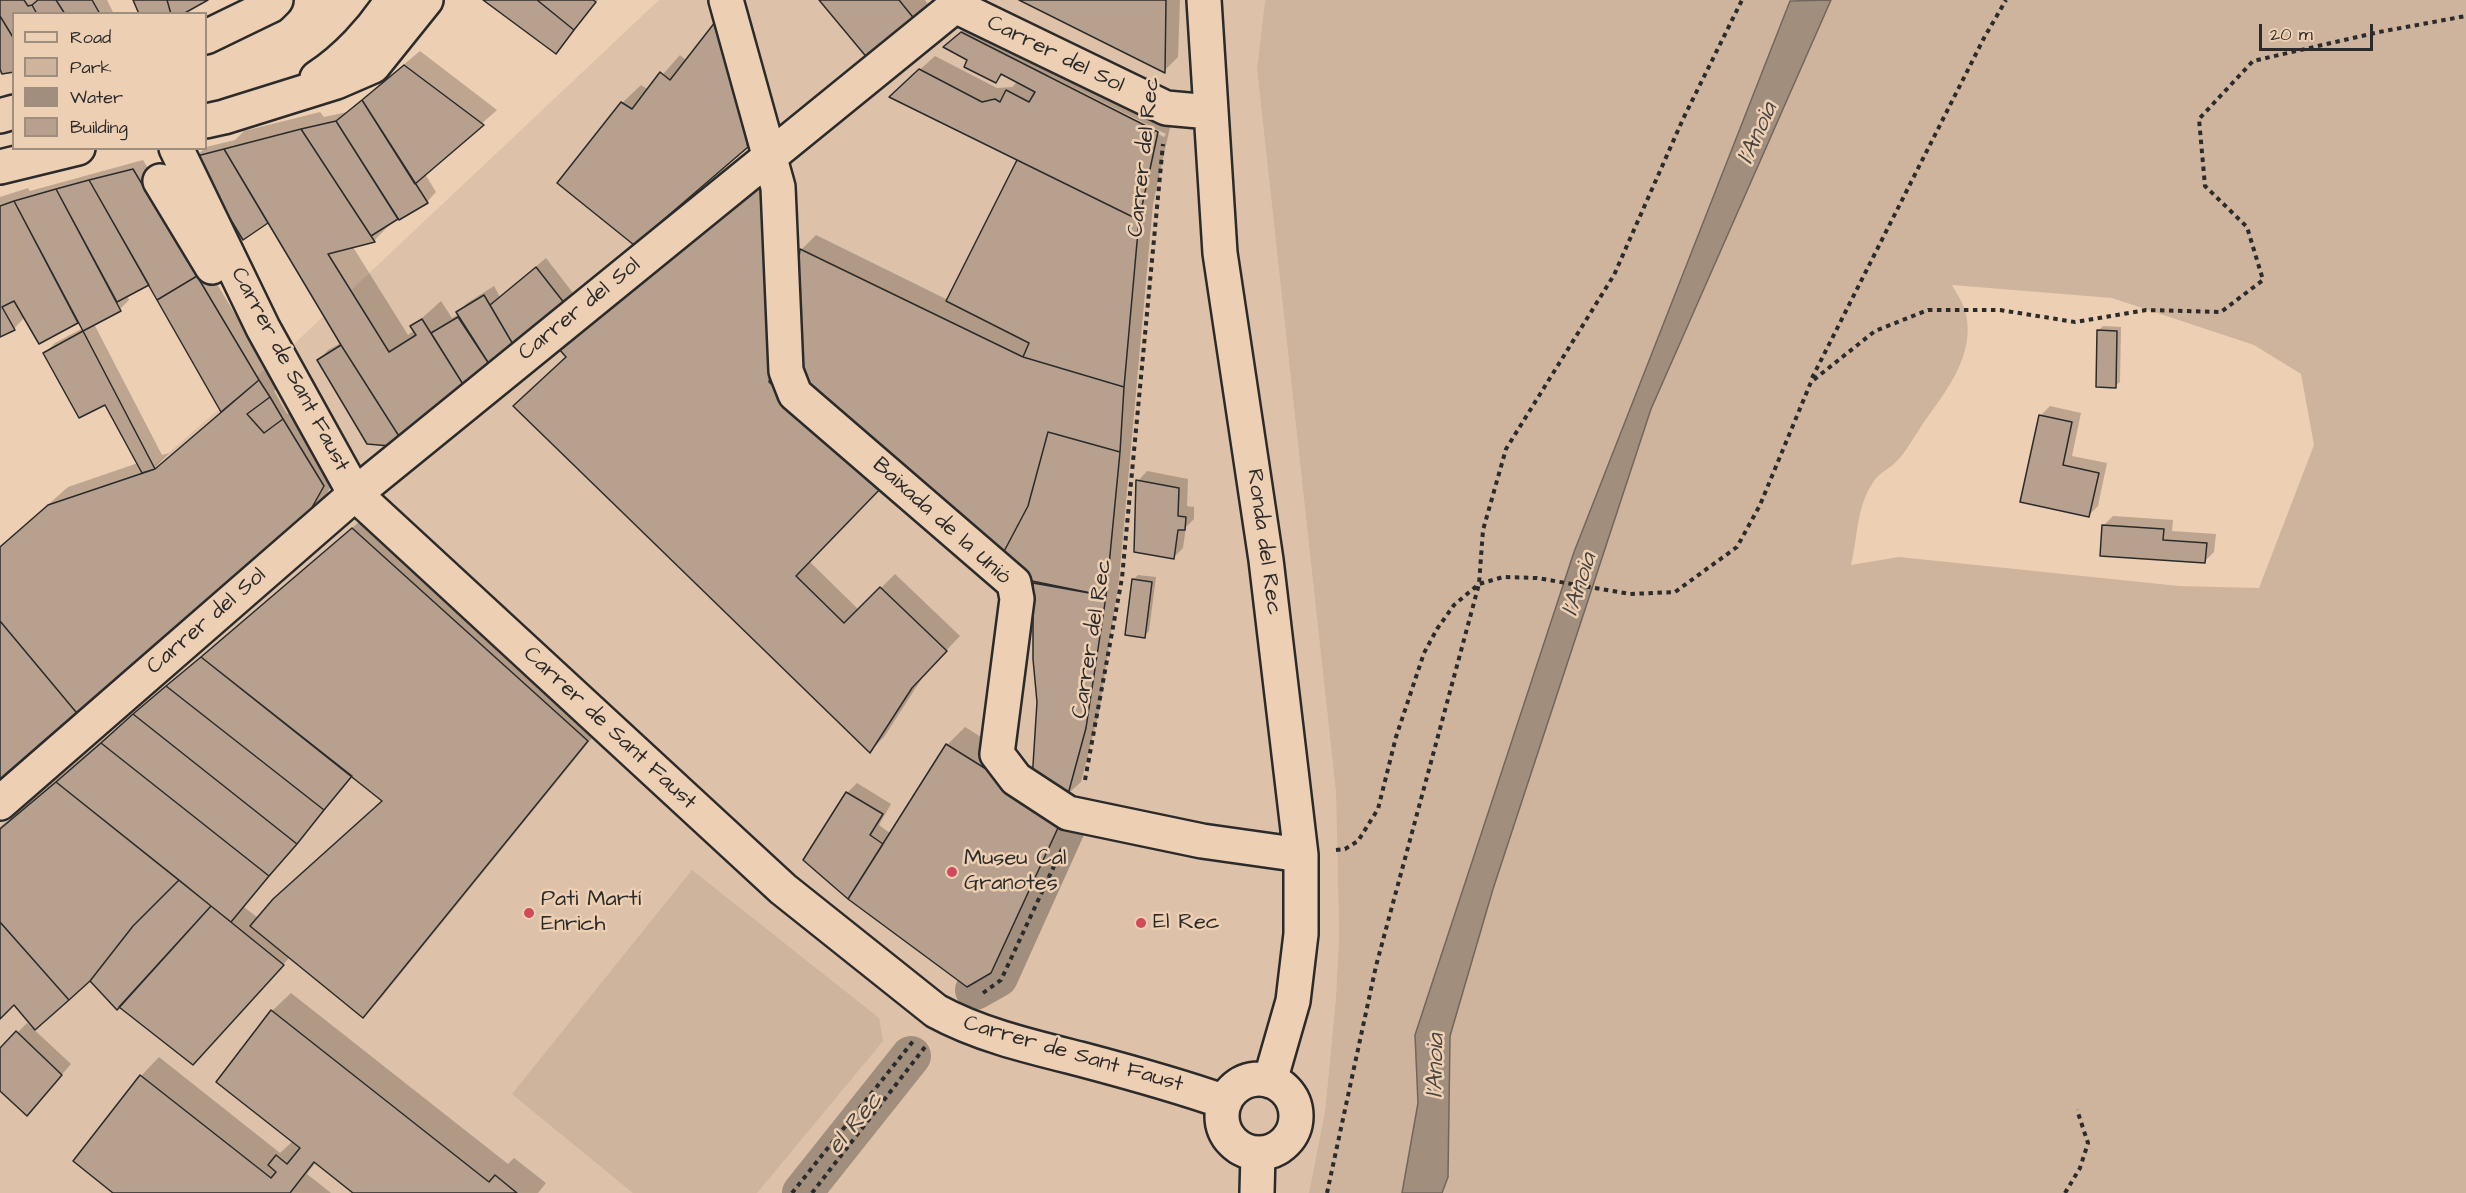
<!DOCTYPE html>
<html>
<head>
<meta charset="utf-8">
<style>
  body { margin:0 }
  #map { position:relative; width:2466px; height:1193px; overflow:hidden; background:#edcfb3; font-family:"Architects Daughter",sans-serif }
  canvas { display:block }
  .legend { position:absolute; left:12px; top:12px; width:195px; height:138px; box-sizing:border-box; background:#edcfb3; border:2px solid #9f8d7d; margin:0; padding:8px 10px; list-style:none; font-size:18px; color:#2b2b2b }
  .legend li { display:flex; align-items:center; gap:12px; height:30px }
  .legend b { width:30px; border:2px solid #9f8d7d }
  .scale { position:absolute; left:2259px; top:24px; width:114px; height:27px; box-sizing:border-box; border:3px solid #2b2b2b; border-top:0; padding-left:8px; font-size:18px; line-height:21px; white-space:nowrap; color:#2b2b2b; -webkit-text-stroke:4px #edcfb3; paint-order:stroke }
</style>
</head>
<body>
<div id="map">
<canvas width="2466" height="1193"></canvas>
<ul class="legend">
<li><b style="height:8px;background:#edcfb3"></b>Road</li>
<li><b style="height:16px;background:#ceb49d"></b>Park</li>
<li><b style="height:16px;background:#a18e7d"></b>Water</li>
<li><b style="height:16px;background:#b7a18e"></b>Building</li>
</ul>
<div class="scale">20 m</div>
</div>
<script>
const ctx = document.querySelector('canvas').getContext('2d');
ctx.lineJoin = 'round';
function fill(path, color) {
  ctx.fillStyle = color;
  ctx.fill(path, 'evenodd');
}
function trace(path, color, width, dash) {
  ctx.strokeStyle = color;
  ctx.lineWidth = width;
  ctx.lineCap = dash ? 'butt' : 'round';
  ctx.setLineDash(dash || []);
  ctx.stroke(path);
}
function write(font, color, halo, rows, align = 'center') {
  ctx.font = font + ' "Architects Daughter",sans-serif';
  ctx.lineWidth = 5;
  ctx.setLineDash([]);
  ctx.textBaseline = 'middle';
  ctx.strokeStyle = halo;
  ctx.fillStyle = color;
  for (const [text, x, y, turn = 0] of rows) {
    ctx.save();
    ctx.translate(x, y);
    ctx.rotate((+turn || 0) * Math.PI / 180);
    ctx.textAlign = isNaN(turn) ? turn : align;
    if (halo) ctx.strokeText(text, 0, 0);
    ctx.fillText(text, 0, 0);
    ctx.restore();
  }
}
fill(new Path2D(`
  M659,0H1265L1257,69L1336,793L1339,935L1336,997L1325,1111L1309,1193H0V599L294,344Z`), '#ddc1a8');
fill(new Path2D(`
  M1265,0H1790L1574,552L1415,1035L1418,1103L1402,1193H1309L1325,1111L1336,997L1339,935L1336,793L1257,69Z
  M1831,0H2466V1193H1442L1448,1177L1450,1036L1493,889L1651,409ZM1952,285L2112,298L2254,345L2301,374L2314,445L2259,588L2179,586L1899,557L1851,565C1858,537 1856,506 1874,481C1880,472 1891,468 1898,460C1908,449 1915,435 1924,422C1946,391 1975,356 1966,314C1964,304 1957,294 1952,285Z
  M692,870L879,1018L883,1041L757,1193H633L512,1094Z`), '#ceb49d');
const water = new Path2D(`
  M1831,0L1651,409L1493,889L1450,1036L1448,1177L1442,1193H1402L1418,1103L1415,1035L1574,552L1790,1Z`);
fill(water, '#a18e7d');
trace(water, '#72665c', 1.5);
fill(new Path2D(`
  M0,0H107L114,14H14V70L0,74Z
  M485,0H598L556,52Z
  M821,0H925L929,6L915,20Z
  M1023,0H1180L1178,57L1164,71Z
  M976,18L1172,118L1153,204L1119,580L1099,712L1081,782L1070,792L1080,799L1009,953L991,972L805,860L847,793L857,783L891,804L879,825L891,834L947,745L965,727L1034,770L1038,702L1035,659V581L886,458L809,561L859,610L895,574L960,636L926,672L884,737L870,751L515,406L796,294L802,249L816,235L948,300L1019,159L905,83L935,56L997,88L1012,87L1018,81L1004,73L995,82L969,59L945,47ZM1048,75L1166,134L1164,137L1048,78Z
  M420,51L497,110L425,174L436,192L427,202L392,222L374,241L353,247L408,335L415,330L412,327L441,301L452,318L459,314L458,312L467,303L494,286L500,297L546,258L573,293L465,388L319,360L328,350L341,343L268,220L267,222L195,157L206,147L235,140L244,131L320,112L324,117L347,112Z
  M680,55L766,128L747,146L634,243L622,103L641,85L649,90Z
  M143,160L269,371L288,378L274,391L287,414L302,402L342,467L314,516L0,547L68,487L138,463L106,403L45,353L55,343L83,328L79,320L40,342L25,317L14,329L0,335V197L28,188L30,191ZM149,283L222,411L154,472V468L169,453L162,455L94,324L120,309L129,300L127,295Z
  M2103,326L2121,327L2120,382L2115,386L2098,331Z
  M2050,406L2081,413L2072,456L2107,463L2098,506L2089,515L2022,501L2040,416Z
  M1147,471L1188,479L1187,506L1194,507V519L1186,527L1183,548L1173,558L1138,481Z
  M372,511L605,722L381,998L363,1016L290,957L193,1063L90,979L14,1003L0,1017V827ZM353,776L383,800L293,881L258,918L244,907Z
  M2113,516L2173,520L2172,531L2216,534L2214,552L2205,561L2104,525Z
  M1138,575L1156,577L1149,631L1144,636L1134,579Z
  M291,993L508,1164L514,1158L546,1183L538,1193H355L316,1162L307,1174L331,1193H116L75,1161L141,1076L159,1057L280,1153L293,1141L272,1011Z
  M27,1023L71,1064L36,1104L0,1089V1050Z`), '#0003');
trace(new Path2D(`
  M975,990L998,977L1066,826
  M802,1193L911,1056`), '#a18e7d', 40);
const building = new Path2D(`
  M0,0H24L28,6L32,5L37,14H14V39L0,16Z
  M38,0H56L65,14H37L32,5Z
  M56,0H92L100,14H65Z
  M133,0H167L171,14H139Z
  M167,0H208L183,14H171Z
  M483,0H537L574,30L556,54Z
  M537,0H593L596,2L574,30Z
  M819,0H899L916,21L869,60Z
  M1019,0H1166L1165,73Z
  M0,16L14,39V72L2,74L0,69Z
  M719,17L748,147L634,245L557,183L621,102L632,109L660,72L670,80Z
  M961,32L1158,132L1139,220L889,97L919,69L982,102L995,99L1000,102L1006,90L1029,102L1035,92L1001,74L996,83L964,67L967,60L943,47Z
  M404,65L484,125L415,184L362,100Z
  M362,100L428,203L399,220L336,121Z
  M336,121L398,219L371,236L301,129Z
  M301,129L375,242L328,254L389,352L416,335L410,326L422,319L466,389L404,444L341,345L224,149Z
  M224,149L268,223L243,240L193,157Z
  M1017,160L1139,220L1124,387L1023,357L1029,343L946,301Z
  M133,169L197,276L157,300L89,180Z
  M757,178L763,180L776,348L769,382L883,486L796,576L844,623L880,587L947,651L912,688L870,753L513,406L566,357L559,349Z
  M89,180L149,285L117,302L56,189Z
  M56,189L121,311L83,331L14,201Z
  M14,201L78,323L39,344L14,301L2,307L15,330L0,337V206Z
  M800,249L1023,357L1124,387L1120,452L1048,432L1028,506L1000,559L799,385L795,294Z
  M536,267L565,304L514,346L490,305Z
  M197,276L259,380L221,412L157,300Z
  M484,295L514,346L491,367L456,312Z
  M458,317L491,367L466,389L431,333Z
  M2097,330L2117,331L2116,388L2096,387Z
  M83,331L155,469L142,473L105,405L79,418L43,353Z
  M341,345L404,444L402,447L367,444L317,360Z
  M259,380L270,397L247,414L264,433L283,419L324,486L296,536L81,718L0,621V547L48,505L155,469Z
  M270,397L283,419L264,433L247,414Z
  M2039,415L2072,422L2063,465L2099,473L2089,517L2020,502Z
  M1048,432L1120,452L1106,596L1022,579L1000,559L1028,506Z
  M1136,480L1179,488L1178,516L1186,517L1185,530H1178L1174,559L1134,552Z
  M2102,525L2164,529L2163,540L2207,543L2205,563L2100,556Z
  M352,528L588,741L363,1018L250,926L273,899L382,801L201,657Z
  M1132,579L1152,582L1145,638L1125,635Z
  M1033,583L1106,596L1086,728L1067,798L1032,781L1037,702L1033,659Z
  M0,621L81,718L0,788Z
  M201,657L352,776L324,810L166,686Z
  M166,686L324,810L297,844L133,714Z
  M133,714L297,844L269,876L101,743Z
  M101,743L269,876L231,922L56,782Z
  M946,744L1063,817L991,973L967,987L848,899Z
  M56,782L179,880L133,926L90,981L69,1000L0,922V829Z
  M846,792L883,814L870,835L883,844L848,899L803,860Z
  M179,880L211,906L117,1010L90,981L133,926Z
  M211,906L284,965L193,1065L119,1007Z
  M0,922L69,1000L35,1030L14,1005L0,1019Z
  M271,1010L489,1182L495,1175L517,1193H353L314,1162L290,1193H113L73,1161L140,1075L271,1178L276,1172L268,1165L276,1155L287,1164L300,1148L216,1082Z
  M16,1031L62,1075L27,1116L0,1091V1048Z`);
fill(building, '#b7a18e');
trace(building, '#2b2b2b', 1.5);
const minor = new Path2D(`
  M726,0L778,187L786,371L795,394L1014,583L1017,599L997,754L1016,779L1068,813L1202,841L1301,855
  M1204,0L1220,253L1266,560L1301,855V934L1293,1001L1270,1081
  M206,37L270,6L276,0
  M317,78C346,59 373,30 392,0
  M0,116L14,112
  M206,121L224,117L336,82L373,66L426,0
  M176,148L263,328L355,494L783,889L936,1011C980,1035 1032,1047 1080,1059C1129,1072 1177,1085 1225,1102
  M0,167L78,148
  M160,181L212,267
  M0,803L355,494L955,6L1166,108L1210,112
  M1222 1116a37 37 0 1 1 74 0a37 37 0 1 1-74 0Z
  M1257,1193L1258,1153`);
trace(minor, '#2b2b2b', 38);
trace(new Path2D(`
  M1812,378L1984,38L2006,0
  M1085,780L1122,578L1163,144
  M1336,850L1345,849L1358,841L1378,809L1396,737L1424,653L1437,629L1454,605L1479,584L1503,577L1537,578L1630,594L1675,592L1737,547L1760,505L1811,382L1875,331L1928,310H2000L2075,322L2146,310L2221,312L2263,280L2247,227L2205,186L2199,119L2253,61L2379,32L2466,16
  M983,993L1001,980L1062,849
  M792,1193L914,1040
  M812,1193L925,1047
  M1327,1193L1376,966L1479,584L1483,530L1506,449L1614,275L1683,119L1742,0
  M2065,1193L2080,1168L2088,1143L2077,1110`), '#2b2b2b', 4, [4.5, 4.5]);
trace(minor, '#edcfb3', 33);
for (const [x, y, r, color] of [
  [952,872,6,"#d1495b"],
  [529,913,6,"#d1495b"],
  [1141,923,6,"#d1495b"]
]) {
  const dot = new Path2D();
  dot.arc(x, y, r, 0, 2 * Math.PI);
  ctx.fillStyle = color;
  ctx.fill(dot);
  trace(dot, '#edcfb3', 2);
}
write('22px', '#2b2b2b', '#edcfb3', [
  ["Carrer del Sol",1055,55,26],
  ["Carrer del Rec",1145,157,-84],
  ["Carrer del Sol",580,310,-39],
  ["Carrer de Sant Faust",289,370,62],
  ["Baixada de la Unió",941,522,42],
  ["Ronda del Rec",1263,542,82],
  ["Carrer del Sol",207,622,-41],
  ["Carrer del Rec",1093,639,-81],
  ["Carrer de Sant Faust",609,729,43],
  ["Carrer de Sant Faust",1073,1055,16]
]);
write('22px', '#2b2b2b', '#edcfb3', [
  ["Museu Cal",964,859],
  ["Granotes",964,884],
  ["Pati Martí",541,900],
  ["Enrich",541,925],
  ["El Rec",1153,923]
], 'left');
write('italic 24px', '#484440', '#edcfb3', [
  ["l'Anoia",1759,134,-66],
  ["l'Anoia",1581,585,-72],
  ["l'Anoia",1437,1066,-89],
  ["el Rec",856,1124,-51]
]);
</script>
</body>
</html>
